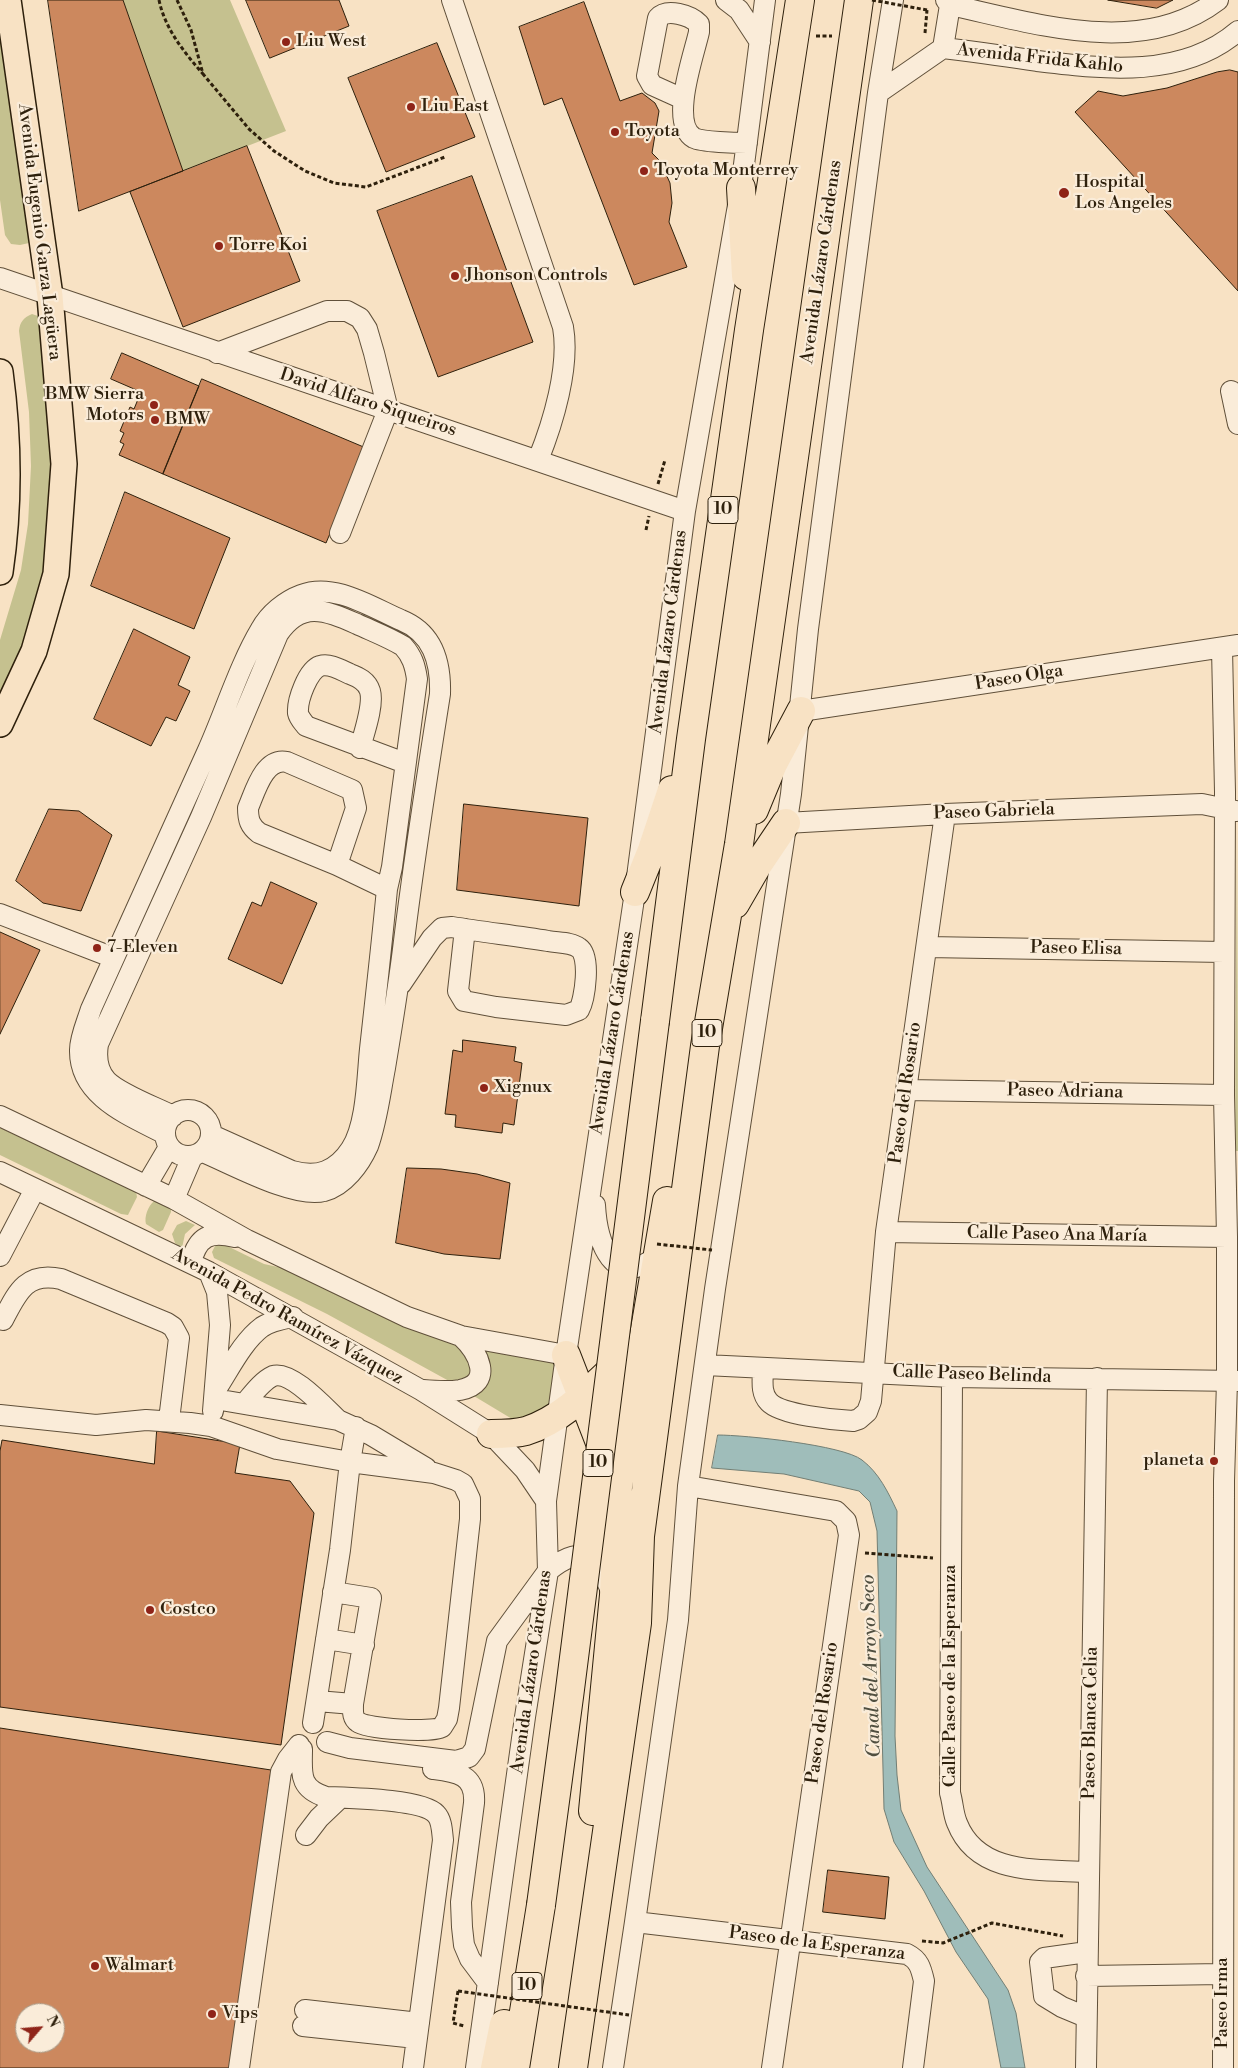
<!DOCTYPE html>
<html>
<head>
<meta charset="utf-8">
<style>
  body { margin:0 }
  #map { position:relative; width:1238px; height:2068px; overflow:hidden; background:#f8e2c4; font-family:"Libre Bodoni",serif }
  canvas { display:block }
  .north { position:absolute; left:15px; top:2003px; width:50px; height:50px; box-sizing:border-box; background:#faecd9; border:1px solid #a89a87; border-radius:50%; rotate:63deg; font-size:14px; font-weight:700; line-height:20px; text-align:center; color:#2e200c }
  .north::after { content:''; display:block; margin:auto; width:18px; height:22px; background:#8f2418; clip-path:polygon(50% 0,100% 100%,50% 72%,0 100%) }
</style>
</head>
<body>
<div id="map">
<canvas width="1238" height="2068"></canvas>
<div class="north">N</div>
</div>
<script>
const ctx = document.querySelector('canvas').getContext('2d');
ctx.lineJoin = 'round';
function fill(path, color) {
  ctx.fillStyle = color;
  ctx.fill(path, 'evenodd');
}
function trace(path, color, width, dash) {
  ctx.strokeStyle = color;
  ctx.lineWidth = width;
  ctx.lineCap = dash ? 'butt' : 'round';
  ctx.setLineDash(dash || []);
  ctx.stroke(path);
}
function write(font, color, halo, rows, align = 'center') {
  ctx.font = font + ' "Libre Bodoni",serif';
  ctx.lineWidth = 4.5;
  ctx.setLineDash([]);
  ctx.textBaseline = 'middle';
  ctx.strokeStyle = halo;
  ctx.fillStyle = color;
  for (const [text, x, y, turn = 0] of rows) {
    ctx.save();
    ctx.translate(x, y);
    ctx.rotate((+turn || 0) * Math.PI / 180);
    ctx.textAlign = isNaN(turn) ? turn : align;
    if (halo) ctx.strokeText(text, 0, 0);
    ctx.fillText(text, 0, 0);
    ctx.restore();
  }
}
fill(new Path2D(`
  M123,0H230L286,131L183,171Z
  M0,16L33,232L29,243L20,245L11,244L5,235L0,200Z
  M32,314L41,317L56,525L29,640L0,705V640L21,570L28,524L31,466L29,412L19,331C20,322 23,318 32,314Z
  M1237,823L1238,1151H1235Z
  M0,1128L131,1188L136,1192L137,1197L128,1215L121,1214L0,1155Z
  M154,1201H158L171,1208V1212L163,1230L159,1232L146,1224C144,1217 148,1206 154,1201Z
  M186,1221L195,1225L185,1234L182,1248L175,1243L172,1234L177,1225Z
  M221,1243L264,1264L306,1273L330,1285L561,1359L542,1437L449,1381L327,1314L214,1258L212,1252L215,1246Z`), '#c5c18f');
const water = new Path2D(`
  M718,1435C744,1435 843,1445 862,1460C879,1473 888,1492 897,1511L895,1736L897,1775L901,1810L927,1867L1008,1990L1016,2013L1025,2068H1001L988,1999L956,1952L924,1891L894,1842L884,1809L877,1531L870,1502L859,1491L784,1474L712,1468Z`);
fill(water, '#9fbdba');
trace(water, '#727e74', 1);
const building = new Path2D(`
  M48,0H123L183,171L79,211Z
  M246,0H339L349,26L270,58Z
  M1108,0H1173L1157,8Z
  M584,2L620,101L642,93L655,103L659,111L652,153L660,161L670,183L672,203L669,222L687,267L634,285L562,98L544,105L519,27Z
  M437,43L475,137L386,172L348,78Z
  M1230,70L1238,72V291L1075,112L1098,91L1123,96L1167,88L1217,72Z
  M247,146L300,281L183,327L130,192Z
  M472,176L533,342L438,377L377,211Z
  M122,353L199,386L163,474L119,455L124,444L120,442L124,433L120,431L130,407L134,409L141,392L111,379Z
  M202,379L366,448L326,543L163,474Z
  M125,492L230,538L194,629L91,586Z
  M134,629L190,657L178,685L190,691L176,721L166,717L151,746L94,719Z
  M464,804L588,818L579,906L457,890Z
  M49,809L79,811L112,835L81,911L43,903L16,881Z
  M271,882L317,903L282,984L228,959L252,902L261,906Z
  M0,932L40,950L0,1034Z
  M463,1040L516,1047L514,1061L522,1063L514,1125L503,1123L502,1133L455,1127L456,1115L445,1114L453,1050L462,1052Z
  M407,1168L441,1169L477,1174L510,1183L500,1259L444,1254L396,1243Z
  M157,1431L240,1444L235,1473L290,1481L314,1513L281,1745L0,1707V1451L2,1440L154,1464Z
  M0,1728L271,1770L231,2068H0ZM25,2013H55V2043H25Z
  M828,1870L889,1877L885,1919L823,1912Z`);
fill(building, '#cc885e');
trace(building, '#2e200c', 1);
const minor = new Path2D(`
  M452,0L563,327C570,367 553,423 538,460
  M726,0L739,10L760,42
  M946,0L950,5C1035,23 1141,59 1218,0
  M943,48L950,5
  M878,93L943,48C975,52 1006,56 1037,61C1104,69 1182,79 1238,31
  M683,99L652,85L647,76L658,18C667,8 690,15 699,24V32C694,55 669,123 694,138C702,142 736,143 747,143
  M0,278L685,511
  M217,353L327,311H347L360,318L367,329L374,353L388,410L340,533
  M1231,391L1238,424
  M1222,648L1225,792L1224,1095L1227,1237V1381L1224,1481L1223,2068
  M801,711L1238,645
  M360,748C364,733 374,705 370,691C367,681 358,677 350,674C341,670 330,663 320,666C308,670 297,700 298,713C299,718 303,722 306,726L405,763
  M786,823L945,814L1202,804L1236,811
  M337,865L356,808L352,790L287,762C264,757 255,792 248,808C248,820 250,826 259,833L337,865L387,889
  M0,914L114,958
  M927,947L1224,952
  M401,984L432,938L442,928L452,927C484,932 516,936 548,941C558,943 571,942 579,948C591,956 585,999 579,1010L566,1015L496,1007L464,1001L458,991L465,929
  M906,1090L1224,1095
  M165 1133a23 23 0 1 1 46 0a23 23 0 1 1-46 0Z
  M0,1116L174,1199L247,1240L407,1317L461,1336L566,1355
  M173,1116C155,1107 120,1094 107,1081C97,1071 96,1057 98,1044L201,817L278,634C301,600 325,610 357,624C372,631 388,637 403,646C412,656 415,665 417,679L392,867L387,889C382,942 376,995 370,1049C367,1078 367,1124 351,1149C336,1172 317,1178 292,1171L212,1135
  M165,1134C131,1116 79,1097 80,1050C80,1037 87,1022 91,1009C129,923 169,837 208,750C225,712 240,664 261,629C269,614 285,601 301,595C334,582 371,607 401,620C433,633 441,662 440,694C427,776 414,859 404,941C399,984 392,1026 385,1068C380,1094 377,1121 368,1146C360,1164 344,1186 324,1191C295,1199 232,1164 203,1152
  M0,1172L209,1272L421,1390L491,1434L525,1470L546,1501
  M146,1186L169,1147
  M174,1199L192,1157
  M595,1205C597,1242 613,1291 657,1256
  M886,1232L1227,1237
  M0,1256L35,1189
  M191,1262C198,1236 210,1231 235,1237
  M209,1272L217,1292L220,1325L213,1411
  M3,1320C17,1293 26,1271 61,1279L167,1323L173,1327L179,1338L169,1420
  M705,1365L952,1377L1238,1381
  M763,1368C763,1379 760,1393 769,1402C781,1415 835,1420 853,1421L859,1419L867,1412L871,1401L886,1232L945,814
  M952,1377L950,1793C953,1803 953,1814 957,1823C978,1877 1043,1869 1089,1872
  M217,1388C230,1368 243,1341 262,1327C271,1321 282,1319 293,1317
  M423,1390C435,1391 448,1392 460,1390C495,1383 478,1352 461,1336
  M215,1399L338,1420L371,1435L426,1468
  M245,1403C252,1395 262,1381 273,1376C291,1370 325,1408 338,1420
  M0,1415L96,1425L146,1420L190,1423L211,1426L277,1449L350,1462L340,1550L313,1723
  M688,1486L836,1511L846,1521L849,1535L772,2068
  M333,1592L371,1598L353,1704C353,1711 352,1718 358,1722C367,1729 432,1733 442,1727L447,1719L449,1708L470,1519V1499L463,1484L456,1480L434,1473L350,1462L356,1427
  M326,1639L364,1645
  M317,1701L353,1704
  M327,1742L350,1748L456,1761L469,1757L475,1749L497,1641L548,1571C562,1559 583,1547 598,1565C604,1573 608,1585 613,1594
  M302,1749C302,1773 298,1788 326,1797C348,1798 422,1799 436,1814C442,1820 442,1832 443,1840L413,2068
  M433,1769C456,1772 476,1774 474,1803L461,1902L462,1927L464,1945L470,1959L488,1983
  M306,1835L319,1818L340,1798
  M635,1922L907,1954C919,1960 921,1968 924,1981L913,2068
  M1086,1976L1223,1974
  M305,2010L419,2023
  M1086,2017L1062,2007L1044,1996L1040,1962L1044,1958L1087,1952
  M303,2026L416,2038
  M239,2068L281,1772L288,1759L299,1745
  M476,2068L525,1717L548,1571L546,1501L566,1355L635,892L685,511L741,188L765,0
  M613,2068L635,1922L678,1620L688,1486L715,1289L791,794L808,629L878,93L893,0
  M1086,2068L1097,1378`);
const major = new Path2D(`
  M0,372C9,439 10,504 0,572
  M0,724L34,651L56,574L64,464L50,296L8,0`);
const highway = new Path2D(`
  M741,188L746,276
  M754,810L773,764L801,711
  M635,892L652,850L672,790
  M735,904L757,866L786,823
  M655,1021L691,739L749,330L800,0
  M566,1355L604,1453
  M491,1434C503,1434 515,1434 526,1431C564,1419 594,1386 622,1360
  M593,1811L614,1595L618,1487L667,1201
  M495,2068L504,2024
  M515,2068L541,1905
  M573,2068L637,1623L640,1536L705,1046L739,844L859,0`);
trace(minor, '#60503a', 22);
trace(major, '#2e200c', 28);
trace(highway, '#2e200c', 30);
trace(new Path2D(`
  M159,0C165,29 184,52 203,74
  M177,0L191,30L203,74L249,129L274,151L305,171L334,183L366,187L445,157
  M925,33L927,10
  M816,36H832
  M658,484L665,460
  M646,530L649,516
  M865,1553L933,1558
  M922,1941L943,1943L992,1923L1063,1936
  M458,1991L453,2023L464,2026`), '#2e200c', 3, [4, 2.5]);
trace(minor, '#faecd9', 20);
trace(major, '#f8e2c4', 25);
trace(highway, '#f8e2c4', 28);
const highwayBridge = new Path2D(`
  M541,1905L569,1697L655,1021`);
trace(highwayBridge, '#2e200c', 30, []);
trace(new Path2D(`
  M872,0L927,10
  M657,1244L712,1250
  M458,1991L629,2015`), '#2e200c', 3, [4, 2.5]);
trace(highwayBridge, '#f8e2c4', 28);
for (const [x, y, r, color] of [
  [286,42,5,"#8f2418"],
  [411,107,5,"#8f2418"],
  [615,132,5,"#8f2418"],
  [644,171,5,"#8f2418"],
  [1064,193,6,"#8f2418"],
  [219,246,5,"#8f2418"],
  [455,276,5,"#8f2418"],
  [154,405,5,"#8f2418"],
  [155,420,5,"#8f2418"],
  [97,948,5,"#8f2418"],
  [484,1088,5,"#8f2418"],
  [1214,1461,5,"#8f2418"],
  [150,1610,5,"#8f2418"],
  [95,1966,5,"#8f2418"],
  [212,2014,5,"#8f2418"]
]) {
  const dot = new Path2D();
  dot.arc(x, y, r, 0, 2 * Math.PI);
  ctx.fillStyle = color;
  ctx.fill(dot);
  trace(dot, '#faecd9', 2);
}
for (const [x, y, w] of [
  [723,510,30],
  [707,1033,30],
  [598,1463,30],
  [527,1986,30]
]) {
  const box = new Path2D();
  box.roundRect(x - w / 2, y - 13.5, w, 27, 4);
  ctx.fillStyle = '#faecd9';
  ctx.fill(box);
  trace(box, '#2e200c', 1);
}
write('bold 16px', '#2e200c', null, [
  ["10",723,510],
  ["10",707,1033],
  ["10",598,1463],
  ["10",527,1986]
]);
write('18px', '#2e200c', '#faecd9', [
  ["Liu West",296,42],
  ["Liu East",421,107],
  ["Toyota",625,132],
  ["Toyota Monterrey",654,171],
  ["Hospital",1075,183],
  ["Los Angeles",1075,204],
  ["Torre Koi",229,246],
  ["Jhonson Controls",465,276],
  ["BMW Sierra",144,395,"right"],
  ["Motors",144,416,"right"],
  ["BMW",165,420],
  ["7-Eleven",107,948],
  ["Xignux",494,1088],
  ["planeta",1204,1461,"right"],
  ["Costco",160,1610],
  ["Walmart",105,1966],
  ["Vips",222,2014]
], 'left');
write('18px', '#2e200c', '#faecd9', [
  ["Avenida Frida Kahlo",1040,59,6],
  ["Avenida Eugenio Garza Lagüera",39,232,83],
  ["Avenida Lázaro Cárdenas",822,262,-82],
  ["David Alfaro Siqueiros",368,403,18],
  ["Avenida Lázaro Cárdenas",669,632,-83],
  ["Paseo Olga",1019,678,-9],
  ["Paseo Gabriela",994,812,-2],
  ["Paseo Elisa",1076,949,1],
  ["Avenida Lázaro Cárdenas",613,1033,-81],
  ["Paseo Adriana",1065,1092,1],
  ["Paseo del Rosario",906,1093,-82],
  ["Calle Paseo Ana María",1057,1235,1],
  ["Avenida Pedro Ramírez Vázquez",287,1317,29],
  ["Calle Paseo Belinda",972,1375,2],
  ["Avenida Lázaro Cárdenas",532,1672,-82],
  ["Calle Paseo de la Esperanza",951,1676,-90],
  ["Paseo del Rosario",823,1713,-82],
  ["Paseo Blanca Celia",1091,1723,-89],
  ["Paseo de la Esperanza",817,1944,7],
  ["Paseo Irma",1223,2003,-90]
]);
write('italic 19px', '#504f40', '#faecd9', [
  ["Canal del Arroyo Seco",872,1666,-92]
]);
</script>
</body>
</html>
